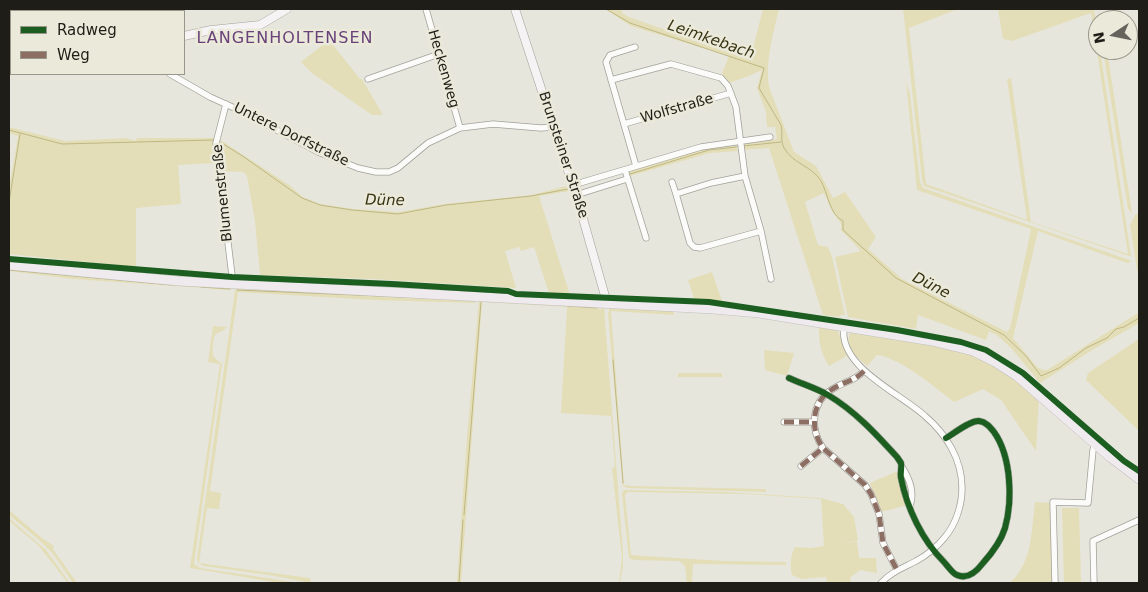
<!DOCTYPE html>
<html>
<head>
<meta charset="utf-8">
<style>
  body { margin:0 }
  #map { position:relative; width:1148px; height:592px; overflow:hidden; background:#e7e6dd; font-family:"DejaVu Sans",sans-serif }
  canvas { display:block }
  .frame { position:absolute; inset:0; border:10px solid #1e1d17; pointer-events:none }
  .legend { position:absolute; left:10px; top:10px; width:175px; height:65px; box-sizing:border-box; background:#ebe9d9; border:1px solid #99978b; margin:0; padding:6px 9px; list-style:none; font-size:15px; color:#1e1d17 }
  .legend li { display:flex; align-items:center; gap:10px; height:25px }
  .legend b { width:25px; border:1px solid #99978b }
  .north { position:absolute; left:1088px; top:10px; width:50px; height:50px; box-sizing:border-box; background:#ebe9d9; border:1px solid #99978b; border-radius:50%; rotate:259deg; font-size:14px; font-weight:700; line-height:20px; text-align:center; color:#1e1d17 }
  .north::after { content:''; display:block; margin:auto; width:18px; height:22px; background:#64635c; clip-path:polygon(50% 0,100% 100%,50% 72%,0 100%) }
</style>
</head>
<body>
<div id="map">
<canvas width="1148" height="592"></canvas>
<div class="frame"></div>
<ul class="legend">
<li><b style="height:6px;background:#1b5e20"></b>Radweg</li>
<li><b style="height:6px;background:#8d6e63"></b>Weg</li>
</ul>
<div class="north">N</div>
</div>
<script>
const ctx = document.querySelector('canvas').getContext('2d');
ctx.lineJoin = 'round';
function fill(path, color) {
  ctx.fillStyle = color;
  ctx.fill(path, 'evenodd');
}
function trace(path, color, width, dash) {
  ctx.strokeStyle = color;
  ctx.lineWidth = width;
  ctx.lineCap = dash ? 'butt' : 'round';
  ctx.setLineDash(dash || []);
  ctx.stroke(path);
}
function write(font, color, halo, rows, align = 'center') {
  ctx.font = font + ' "DejaVu Sans",sans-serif';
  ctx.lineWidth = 5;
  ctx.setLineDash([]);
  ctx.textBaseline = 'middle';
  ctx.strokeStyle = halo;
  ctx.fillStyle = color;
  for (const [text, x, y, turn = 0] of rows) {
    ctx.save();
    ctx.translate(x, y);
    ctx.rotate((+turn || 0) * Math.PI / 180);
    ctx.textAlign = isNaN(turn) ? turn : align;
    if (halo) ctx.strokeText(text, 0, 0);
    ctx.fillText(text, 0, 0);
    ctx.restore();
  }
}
fill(new Path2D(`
  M605,9H622V13L629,17L750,60L763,9H779C773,35 765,61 769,87L794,152L816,166L833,198L845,192L876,237L868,249L902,279L1007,332L1010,328L1031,229L917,190L906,81L910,95L920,182L923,188L1132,261L1127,263L1038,231L1013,338L1037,367L1043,370H1047L1138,313H1139V323L1094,349L1040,383L1012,349L998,336L989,331L986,340L918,315L916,329L848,317L835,257L861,251L840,229L842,228L840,222L833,213L824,193L805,202L818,245L828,247L832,257L845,315H841L839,317L823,315L769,148L743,150L744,144L777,139L775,127H767L766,112L757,88L762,70L749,76L729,83L727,79L721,76L729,56L631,26Z
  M903,9H958L909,28L926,184L1027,220L1007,79L1011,78L1031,222L1128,254L1091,13L1012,41L1003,39L998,9H1094L1098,36V50H1100L1131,256H1129L924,186L922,179Z
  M329,40L360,79H362L383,115H372L312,73L301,62Z
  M1103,50H1107L1132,213L1128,209Z
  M9,127L65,141L126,138L136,141L137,138H215V142H213L215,163L178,165L181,204L136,208V267L9,254V189L18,136L9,133Z
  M219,139L289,185L303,197L320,204L354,209L399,212L445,204L532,195L566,186L570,191L539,196L570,295L549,293L534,247L521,251L519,247L505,251L516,288L374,279L260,275L255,221L247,176L243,172L222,171Z
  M735,144L738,151L710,153L630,176L628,171L706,148Z
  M1139,213V282L1130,225L1135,215Z
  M9,267L231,288V290L73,279L9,271Z
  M712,272L722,301L705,300L695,301L688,280Z
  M237,288L475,298V303L374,300L238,292L210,491L221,493L219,509L207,508L199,563L310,578L311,583L269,575L204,566L198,563L197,559L235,291Z
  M479,300L600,307L599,309L601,310L603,306L604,307L623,553V567L620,583H619L622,558L612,468L615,467L611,416L561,413L567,307L482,302L461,583H457L466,449Z
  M610,307L673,309L674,315L611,311L624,485L632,486L766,489V492L628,488L623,486L608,314Z
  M213,326L227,327C224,331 220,331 216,334C213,337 212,350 213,355C215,359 219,361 222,364L194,564L200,568L300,583H280L190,568L220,364L208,362Z
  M819,326L837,329L848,355L829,366C820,352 819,343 819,326Z
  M855,332C892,338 940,341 975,355C999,364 1019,382 1039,398L1036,451L1001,400L983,389L954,402C934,387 901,358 877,355L867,366L853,354L848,341L850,333Z
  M1139,339V431L1086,380L1088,373Z
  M764,350L794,353L787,376L765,370Z
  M678,373H722V377H678Z
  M898,471L908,505L881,512L870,483Z
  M625,490L726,492L821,498L843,504L854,517L858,540L841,544L857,541L859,558H876L877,573L860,570L850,578L851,583H827L826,577L801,579L792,575C790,564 790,557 795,547L811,548L824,546L821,499L745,494L628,492L625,495L631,555L723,561L786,562V565L693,564L692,583H687L685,566L679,561L633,560L629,558L622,494L623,491Z
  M1035,502L1051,503L1053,583H1010C1033,561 1031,532 1035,502Z
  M1062,508H1079L1081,583H1064Z
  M9,510L42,538L54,546L53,549L77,583H73L53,554L39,540L9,515Z
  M9,518L46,550L70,583H68L38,545L9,521Z`), '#e3deb7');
trace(new Path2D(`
  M606,9L630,23L764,68L759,88L781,125C783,133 780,140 784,148C793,164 812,166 821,181C828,193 829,214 843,221V230L896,278L1004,335L1026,356L1041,376L1059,368L1086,348L1107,338L1116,329L1124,327L1139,318
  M9,130L62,144L214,140
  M220,142L244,157L302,198L320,205L352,210L398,214L446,205L531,196L568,189
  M743,146L781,142
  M630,174L709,150L737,147
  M9,202L20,134
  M9,270L172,285
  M201,287L230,289
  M237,290L427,298
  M568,306L597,308
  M613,360L623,483
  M464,515L481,302
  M459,583L463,520`), '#bfb783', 1);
const street = new Path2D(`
  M56,9L57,11
  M156,9L158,11
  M426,9L460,128
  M135,11L139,9
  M635,47L610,55L606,62L636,166
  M170,74L210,97L241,111L318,152L358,168L376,172H389L398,168L428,143L460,128L493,124L541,128L554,127
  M368,79L439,54
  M611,80L671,64L721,78L728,86L736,107L745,176L761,231L771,279
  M226,104L216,143L233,284
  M624,124L731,93
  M625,170L646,238
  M745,176L711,183L676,194L690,243L694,247L700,248L761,231
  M672,182L676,194
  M573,185L701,147L770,137
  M576,195L627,179
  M844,327C838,367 900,393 925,416C946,434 962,459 962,488C962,505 956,524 945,537C938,546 926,556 916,561C903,568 891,572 881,583
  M864,371C852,383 844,381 831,390C811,403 810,430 823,448L865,485L871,494L879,514L883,543L897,570
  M789,378C802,384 816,388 828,395C855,411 876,434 897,457L901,463C902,468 900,473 901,478C907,508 922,540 944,562C948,566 952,573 957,575C968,580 977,571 983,563C992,553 1001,541 1005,528C1013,499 1011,456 994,432C990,427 986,422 979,421C971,420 953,434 946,438
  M784,422H814
  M801,466L823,448
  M902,467C909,478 915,492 910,505
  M1055,583L1053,502L1088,503L1093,450L1095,443
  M1094,583L1093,541L1139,520`);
const secondary = new Path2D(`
  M515,9L578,201L607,303
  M184,36L211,30L260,25L287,9
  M9,61H11`);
const primary = new Path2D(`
  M9,265L179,281L713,309L759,313L932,341L973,351L995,362L1017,376L1110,457L1139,479`);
trace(street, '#a2a19a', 7);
trace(secondary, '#a2a19a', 9);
trace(primary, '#c1c0bc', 10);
trace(street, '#fbfbfa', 5.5);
trace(secondary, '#f5f3f4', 8);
trace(primary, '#eeeaee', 9);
trace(new Path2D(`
  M864,371C852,383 844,381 831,390C811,403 810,430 823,448L865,485L871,494L879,514L883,543L897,570
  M784,422H814
  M801,466L823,448`), '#8d6e63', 5, [10, 5]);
trace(new Path2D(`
  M9,259L232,277L392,284L508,291L516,294L709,302L897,330L961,342L986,350L1023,373L1124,461L1139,471
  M789,378C802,384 816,388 828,395C855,411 876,434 897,457L901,463C902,468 900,473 901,478C907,508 922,540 944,562C948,566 952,573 957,575C968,580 977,571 983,563C992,553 1001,541 1005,528C1013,499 1011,456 994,432C990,427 986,422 979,421C971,420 953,434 946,438`), '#1b5e20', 6);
write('14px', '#1e1d17', '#ebe9d9', [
  ["Heckenweg",443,69,74],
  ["Wolfstraße",677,109,-16],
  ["Untere Dorfstraße",291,135,26],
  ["Brunsteiner Straße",563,155,72],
  ["Blumenstraße",223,193,-96]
]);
write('italic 15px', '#373312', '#ebe9d9', [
  ["Leimkebach",711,40,19],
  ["Düne",385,201,1],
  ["Düne",931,286,27]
]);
ctx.letterSpacing = '1px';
write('16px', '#69427a', '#ebe9d9', [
  ["LANGENHOLTENSEN",285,39]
]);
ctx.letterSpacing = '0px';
</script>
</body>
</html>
